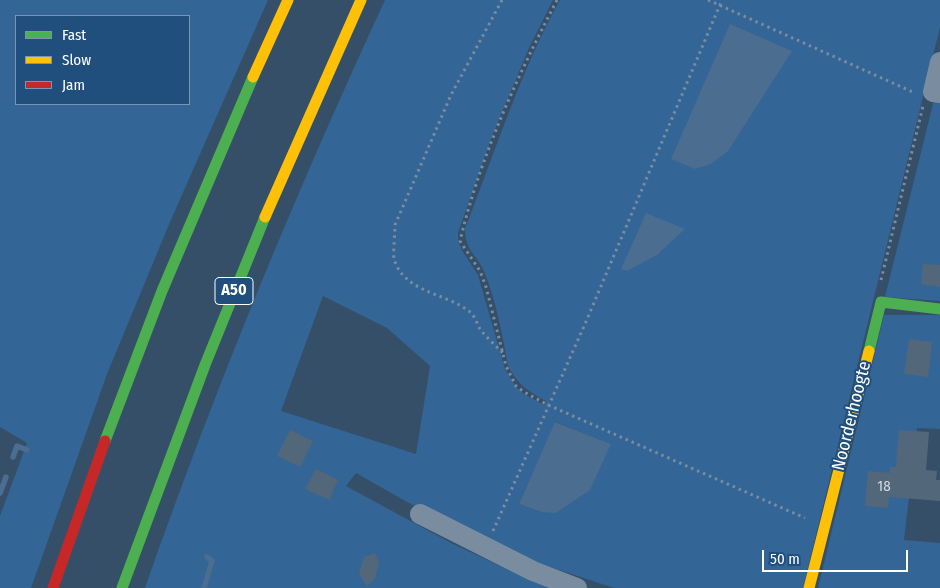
<!DOCTYPE html>
<html>
<head>
<meta charset="utf-8">
<style>
  body { margin:0 }
  #map { position:relative; width:940px; height:588px; overflow:hidden; background:#364f68; font-family:"Fira Sans Condensed",sans-serif }
  canvas { display:block }
  .legend { position:absolute; left:15px; top:15px; width:175px; height:90px; box-sizing:border-box; background:#204f7e; border:1px solid #7995b2; margin:0; padding:6px 9px; list-style:none; font-size:15px; color:#fff }
  .legend li { display:flex; align-items:center; gap:10px; height:25px }
  .legend b { width:25px; border:1px solid #7995b2 }
  .scale { position:absolute; left:762px; top:550px; width:146px; height:22px; box-sizing:border-box; border:2px solid #fff; border-top:0; padding-left:6px; font-size:15px; line-height:18px; white-space:nowrap; color:#fff; -webkit-text-stroke:4px #204f7e; paint-order:stroke }
</style>
</head>
<body>
<div id="map">
<canvas width="940" height="588"></canvas>
<ul class="legend">
<li><b style="height:6px;background:#4caf50"></b>Fast</li>
<li><b style="height:6px;background:#ffc107"></b>Slow</li>
<li><b style="height:6px;background:#c62828"></b>Jam</li>
</ul>
<div class="scale">50 m</div>
</div>
<script>
const ctx = document.querySelector('canvas').getContext('2d');
ctx.lineJoin = 'round';
function fill(path, color) {
  ctx.fillStyle = color;
  ctx.fill(path, 'evenodd');
}
function trace(path, color, width, dash) {
  ctx.strokeStyle = color;
  ctx.lineWidth = width;
  ctx.lineCap = dash ? 'butt' : 'round';
  ctx.setLineDash(dash || []);
  ctx.stroke(path);
}
function write(font, color, halo, rows, align = 'center') {
  ctx.font = font + ' "Fira Sans Condensed",sans-serif';
  ctx.lineWidth = 4;
  ctx.setLineDash([]);
  ctx.textBaseline = 'middle';
  ctx.strokeStyle = halo;
  ctx.fillStyle = color;
  for (const [text, x, y, turn = 0] of rows) {
    ctx.save();
    ctx.translate(x, y);
    ctx.rotate((+turn || 0) * Math.PI / 180);
    ctx.textAlign = isNaN(turn) ? turn : align;
    if (halo) ctx.strokeText(text, 0, 0);
    ctx.fillText(text, 0, 0);
    ctx.restore();
  }
}
fill(new Path2D(`
  M0,0H268L170,222L107,374L31,588H0V516L27,443L0,427ZM16,16H189V104H16Z
  M385,0H553L529,48L492,136L458,233V241L463,252L478,275L505,369L516,387L524,394L544,405L546,401C528,391 518,385 508,366C503,338 496,301 485,274C478,255 465,252 465,229C495,152 520,72 560,0H940V27L803,588H614L517,556L407,502L356,473L346,486L451,543L511,571L560,588H145C215,388 296,192 385,0ZM323,296L387,328L430,366L416,454L281,411ZM556,422L610,444L541,512L519,504Z
  M934,100L940,101V301L885,297Z
  M884,315H940V429L917,428L904,540L940,543V588H818Z`), '#336596');
fill(new Path2D(`
  M730,24L792,51L728,151L711,164L695,169L671,159Z
  M646,213L685,229L657,255L627,271L621,269Z
  M555,422L611,444L590,490L556,513L541,512L519,504Z`), '#4b6d8f');
trace(new Path2D(`
  M13,457L17,446L27,450
  M0,493L6,477
  M204,588L212,561L207,557`), '#4b6d8f', 5.5);
fill(new Path2D(`
  M923,264L940,265V287L921,284Z
  M909,339L932,342L928,377L904,374Z
  M290,430L313,441L300,467L277,456Z
  M899,430L929,432L926,470L937,471L936,480H940V501L889,497L888,508L865,506L868,471L890,473V467H896Z
  M316,469L338,480L329,500L305,489Z
  M375,553L379,562L375,579L367,586L359,574L364,557Z`), '#53677b');
trace(new Path2D(`
  M502,0L451,95L395,225C395,231 393,256 394,259C404,293 447,293 470,312C475,316 477,324 480,329C487,338 496,346 504,354
  M557,0C517,77 480,157 460,241L480,271L486,287L506,366L516,386L524,392L548,405L805,518
  M708,0L915,93
  M881,280L923,106
  M493,531L585,324L722,0`), '#7a8c9f', 3, [2.5, 4]);
trace(new Path2D(`
  M940,62L933,92L940,93
  M420,514L533,571L577,588`), '#7a8c9f', 20);
trace(new Path2D(`
  M869,351L881,302L940,309
  M105,441L162,291L253,77
  M122,588L205,365L265,217`), '#4caf50', 11);
trace(new Path2D(`
  M253,77L288,0
  M265,217L361,0
  M809,588L869,351`), '#ffc107', 11);
trace(new Path2D(`
  M53,588L105,441`), '#c62828', 11);
write('15px', '#d4d9de', null, [
  ["18",884,487]
]);
for (const [x, y, w] of [
  [234,291,38]
]) {
  const box = new Path2D();
  box.roundRect(x - w / 2, y - 13.5, w, 27, 4);
  ctx.fillStyle = '#204f7e';
  ctx.fill(box);
  trace(box, '#fff', 1);
}
write('bold 16px', '#fff', null, [
  ["A50",234,291]
]);
write('18px', '#fff', '#204f7e', [
  ["Noorderhoogte",852,416,-76]
]);
</script>
</body>
</html>
